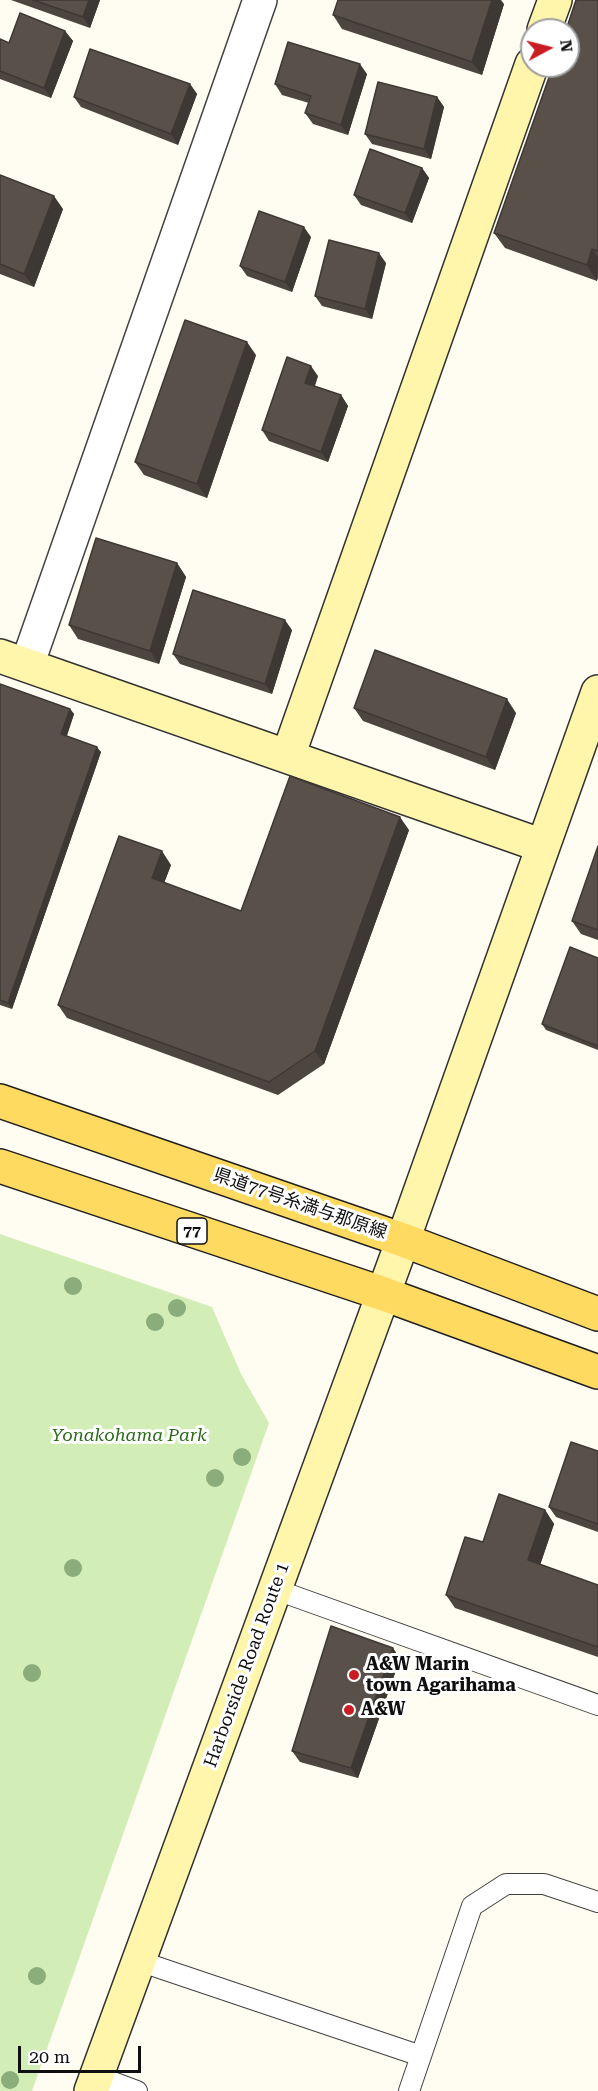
<!DOCTYPE html>
<html>
<head>
<meta charset="utf-8">
<style>
  body { margin:0 }
  #map { position:relative; width:598px; height:2091px; overflow:hidden; background:#fffcf1; font-family:"Roboto Serif",serif }
  canvas { display:block }
  .north { position:absolute; left:520px; top:18px; width:60px; height:60px; box-sizing:border-box; background:#fff; border:2px solid #9f9f9f; border-radius:50%; rotate:83deg; font-size:16px; font-weight:700; line-height:24px; text-align:center; color:#0f0f0f }
  .north::after { content:''; display:block; margin:auto; width:21px; height:27px; background:#ca1c23; clip-path:polygon(50% 0,100% 100%,50% 72%,0 100%) }
  .scale { position:absolute; left:18px; top:2046px; width:123px; height:27px; box-sizing:border-box; border:3px solid #0f0f0f; border-top:0; padding-left:8px; font-size:18px; line-height:21px; white-space:nowrap; color:#0f0f0f; -webkit-text-stroke:4px #fff; paint-order:stroke }
</style>
</head>
<body>
<div id="map">
<canvas width="598" height="2091"></canvas>
<div class="north">N</div>
<div class="scale">20 m</div>
</div>
<script>
const ctx = document.querySelector('canvas').getContext('2d');
ctx.lineJoin = 'round';
function fill(path, color) {
  ctx.fillStyle = color;
  ctx.fill(path, 'evenodd');
}
function trace(path, color, width, dash) {
  ctx.strokeStyle = color;
  ctx.lineWidth = width;
  ctx.lineCap = dash ? 'butt' : 'round';
  ctx.setLineDash(dash || []);
  ctx.stroke(path);
}
function write(font, color, halo, rows, align = 'center') {
  ctx.font = font + ' "Roboto Serif","Noto Sans JP",serif';
  ctx.lineWidth = 6;
  ctx.setLineDash([]);
  ctx.textBaseline = 'middle';
  ctx.strokeStyle = halo;
  ctx.fillStyle = color;
  for (const [text, x, y, turn = 0] of rows) {
    ctx.save();
    ctx.translate(x, y);
    ctx.rotate((+turn || 0) * Math.PI / 180);
    ctx.textAlign = isNaN(turn) ? turn : align;
    if (halo) ctx.strokeText(text, 0, 0);
    ctx.fillText(text, 0, 0);
    ctx.restore();
  }
}
fill(new Path2D(`
  M0,1234L212,1307L241,1374L269,1423L32,2091H0Z`), '#d3edb7');
const lane = new Path2D(`
  M274,1589L598,1705
  M139,1961L421,2056
  M97,2076L137,2091
  M409,2091L472,1906L506,1884H544L598,1902`);
const street = new Path2D(`
  M27,665L260,0`);
const secondary = new Path2D(`
  M544,30L555,0
  M0,656L543,846
  M288,756L532,64
  M91,2091L403,1240L598,692`);
const primary = new Path2D(`
  M0,1101L403,1240L598,1314
  M0,1166L384,1294L598,1372`);
trace(lane, '#424242', 22);
trace(street, '#424242', 36);
trace(secondary, '#313131', 36);
trace(primary, '#202020', 36);
trace(lane, '#fff', 20);
trace(street, '#fff', 33);
trace(secondary, '#fff6ac', 33);
trace(primary, '#ffda61', 33);
ctx.fillStyle = '#8aad7b';
for (const [x, y] of [
  [73,1286],
  [177,1308],
  [155,1322],
  [242,1457],
  [215,1478],
  [73,1568],
  [32,1673],
  [37,1976],
  [10,2080]
]) {
  ctx.beginPath();
  ctx.arc(x, y, 9, 0, 2 * Math.PI);
  ctx.fill();
}
fill(new Path2D(`
  M11,0H100L90,28Z
  M598,0V278L597,281L505,248L494,233Z
  M504,4L482,75L342,29L333,15Z
  M65,31L73,41L51,98L0,79V39L9,43Z
  M367,74L348,135L313,124L305,113L309,103L282,95L275,84Z
  M190,84L197,94L178,145L81,107L74,97Z
  M437,97L444,107L431,159L372,144L365,134Z
  M422,168L429,178L412,223L361,205L354,195Z
  M0,175L63,209L34,287L0,274Z
  M311,237L292,292L247,276L240,266Z
  M386,263L372,319L322,306L315,296Z
  M256,355L207,498L144,475L135,462Z
  M318,376L315,386L341,395L348,406L328,462L269,441L262,430Z
  M177,563L186,577L159,664L78,639L69,625Z
  M292,630L272,694L180,664L173,654Z
  M0,684L70,709L74,714L67,736L101,752L12,1009L0,1005Z
  M354,708L516,713L495,770L363,721Z
  M409,830L324,1064L278,1095L67,1018L58,1005L171,865L164,883L241,911Z
  M598,846V940L581,934L572,921Z
  M598,958V1050L546,1030L542,1024Z
  M598,1451V1532L556,1517L549,1507Z
  M545,1510L554,1524L540,1565L598,1585V1657L455,1608L446,1595L483,1542Z
  M393,1648L400,1659L358,1778L300,1762L292,1751Z`), '#4d4540');
fill(new Path2D(`
  M89,0H100L90,28L83,17Z
  M492,0H501L504,4L482,75L472,62Z
  M65,31L73,41L51,98L44,88Z
  M360,64L367,74L348,135L341,125Z
  M190,84L197,94L178,145L171,134Z
  M437,97L444,107L431,159L424,149Z
  M422,168L429,178L412,223L405,213Z
  M54,196L63,209L34,287L24,274Z
  M304,227L311,237L292,292L285,282Z
  M592,249L598,257L597,281L587,265Z
  M379,253L386,263L372,319L365,309Z
  M247,342L256,355L207,498L197,484Z
  M311,366L318,376L312,393L305,383Z
  M341,395L348,406L328,462L321,452Z
  M177,563L186,577L159,664L150,651Z
  M285,620L292,630L272,694L265,684Z
  M507,699L516,713L495,770L486,757Z
  M70,709L74,714L65,740L61,734Z
  M97,747L101,752L12,1009L8,1003Z
  M400,817L409,830L324,1064L315,1051Z
  M162,851L171,865L161,891L152,878Z
  M545,1510L554,1524L537,1574L528,1560Z
  M393,1648L400,1659L358,1778L351,1768Z`), '#3e3834');
const building = new Path2D(`
  M33,0H89L83,17Z
  M338,0H492L472,62L333,15Z
  M576,0H598V251L592,249L587,265L494,233L553,66H568V30H566Z
  M20,13L65,31L44,88L0,71V39L9,43Z
  M288,42L360,64L341,125L305,113L311,96L275,84Z
  M90,49L190,84L171,134L74,97Z
  M378,82L437,97L424,149L365,134Z
  M370,149L422,168L405,213L354,195Z
  M0,175L54,196L24,274L0,264Z
  M259,211L304,227L285,282L240,266Z
  M329,240L379,253L365,309L315,296Z
  M185,320L247,342L197,484L135,462Z
  M287,357L311,366L305,383L341,395L321,452L262,430Z
  M96,538L177,563L150,651L69,625Z
  M193,590L285,620L265,684L173,654Z
  M375,650L507,699L486,757L354,708Z
  M0,684L70,709L61,734L97,747L8,1003L0,1000Z
  M290,776L400,817L315,1051L269,1082L58,1005L119,836L162,851L152,878L241,911Z
  M598,846V930L572,921Z
  M570,947L598,958V1046L542,1024Z
  M571,1442L598,1451V1524L549,1507Z
  M499,1494L545,1510L528,1560L598,1585V1647L446,1595L465,1537L483,1542Z
  M331,1626L393,1648L351,1768L292,1751Z`);
fill(building, '#59504a');
trace(building, '#3e3834', 1.5);
for (const [x, y, r, color] of [
  [354,1675,6,"#ca1c23"],
  [349,1710,6,"#ca1c23"]
]) {
  const dot = new Path2D();
  dot.arc(x, y, r, 0, 2 * Math.PI);
  ctx.fillStyle = color;
  ctx.fill(dot);
  trace(dot, '#fff', 2);
}
for (const [x, y, w] of [
  [192,1231,30]
]) {
  const box = new Path2D();
  box.roundRect(x - w / 2, y - 13, w, 26, 4.5);
  ctx.fillStyle = '#fff';
  ctx.fill(box);
  trace(box, '#0f0f0f', 1.5);
}
write('bold 16px', '#0f0f0f', null, [
  ["77",192,1231]
]);
write('18px', '#0f0f0f', '#fff', [
  ["県道77号糸満与那原線",300,1204,19],
  ["Harborside Road Route 1",247,1665,-70]
]);
write('italic 18px', '#2a6c1a', '#fff', [
  ["Yonakohama Park",129,1436]
]);
write('bold 18px', '#0f0f0f', '#fff', [
  ["A&W Marin",366,1665],
  ["town Agarihama",366,1686],
  ["A&W",361,1710]
], 'left');
</script>
</body>
</html>
